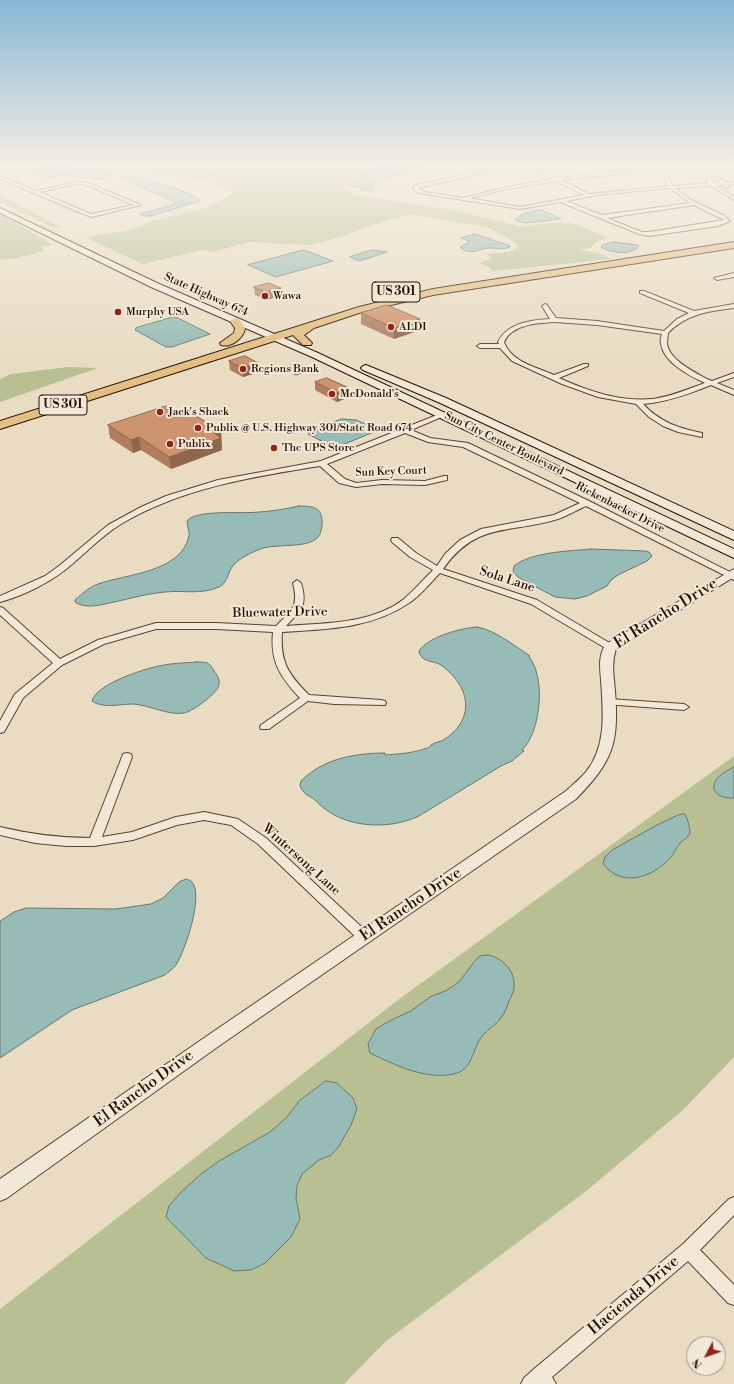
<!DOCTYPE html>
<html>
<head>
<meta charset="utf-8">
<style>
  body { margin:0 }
  #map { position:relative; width:734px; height:1384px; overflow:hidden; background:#e9dcc3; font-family:"Libre Bodoni",serif }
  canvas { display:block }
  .north { position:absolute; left:686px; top:1336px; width:40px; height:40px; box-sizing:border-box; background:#f1e8d8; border:1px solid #a19282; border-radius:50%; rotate:229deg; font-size:11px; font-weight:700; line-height:16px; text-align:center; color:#2a1000 }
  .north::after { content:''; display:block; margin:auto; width:14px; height:18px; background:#8f2418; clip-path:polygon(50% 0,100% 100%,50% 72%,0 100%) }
</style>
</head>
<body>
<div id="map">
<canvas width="734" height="1384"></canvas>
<div class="north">N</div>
</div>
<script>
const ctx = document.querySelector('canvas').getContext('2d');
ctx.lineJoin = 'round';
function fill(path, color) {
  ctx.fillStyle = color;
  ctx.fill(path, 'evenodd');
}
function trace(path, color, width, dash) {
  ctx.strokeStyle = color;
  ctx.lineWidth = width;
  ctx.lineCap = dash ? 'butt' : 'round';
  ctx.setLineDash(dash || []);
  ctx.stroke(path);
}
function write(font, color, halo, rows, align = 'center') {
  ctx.font = font + ' "Libre Bodoni",serif';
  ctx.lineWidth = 4;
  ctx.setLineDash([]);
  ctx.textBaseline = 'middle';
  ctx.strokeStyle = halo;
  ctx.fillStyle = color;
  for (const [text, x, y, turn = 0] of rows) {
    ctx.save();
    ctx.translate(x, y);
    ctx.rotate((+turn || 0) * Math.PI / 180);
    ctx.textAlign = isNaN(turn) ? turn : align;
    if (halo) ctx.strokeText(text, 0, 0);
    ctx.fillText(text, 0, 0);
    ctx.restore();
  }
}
fill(new Path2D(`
  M100,167H198L213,170L200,176L204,177L223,167H370L347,183L345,188L354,195L453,210L523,227C529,225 564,221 570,223C583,226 595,233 608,237L595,243L590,248L580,250L604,255L611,259L493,271L487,266L481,264V262L491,259L488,254C498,251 513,256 518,245L505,236L487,227L410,214L381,222L341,237L309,245L249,242L213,252L202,250L143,264L85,237C99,235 143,230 151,221L207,208L233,193L207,181Z
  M0,195L60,227L55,228L0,202Z
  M0,214L53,245L41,247L44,251L17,258L0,260Z
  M68,367L98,368L0,402V379L11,374Z
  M734,756V1057L683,1110L585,1192L386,1341L344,1384H0V1309L402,997Z`), '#b8c093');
const water = new Path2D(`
  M36,167C52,167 102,165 112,175L101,179L61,175L48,178L29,171Z
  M372,167H431L380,180L376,182L373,190H366L349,185V184Z
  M126,177C141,177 190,190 200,201L150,216H143L140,214L175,204V202L121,178Z
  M541,210L561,219L525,223L515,220C520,213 533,211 541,210Z
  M475,234L510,246V247C502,250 498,248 490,248C478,248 472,257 460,247L470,242L462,238Z
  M614,242L637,245L639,246C631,256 611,253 601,247L603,245Z
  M304,250L333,261L276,277L248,265Z
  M372,250L387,252L359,261L350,257Z
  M173,317H176L210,334L172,347H166L135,330L136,328Z
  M298,363L311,370L296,375L283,368Z
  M342,419L356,420L375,428L376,431L335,448L308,434L313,430Z
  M299,506C315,506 323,508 322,525C321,531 321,535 316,539C305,548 278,544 263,548C253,552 238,558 232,567C227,574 228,583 219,587C202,595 182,590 165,592C144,594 125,600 105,604C96,606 83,608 75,602V600C82,594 89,587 98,584C125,574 181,573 189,536C190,532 187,526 187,521C196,509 244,514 259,512C273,511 286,509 299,506Z
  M591,549L645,551L649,552L652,556L647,561L618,575L611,580L607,586L587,596L575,599L555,597L519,578L513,572L514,566C531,552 570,551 591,549Z
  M477,627C497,631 513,645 530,656L529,657C546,677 541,732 522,750L524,751L512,761L501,766L419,816C387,831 342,828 317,802C311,795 305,797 300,786L301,781C323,759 352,754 381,753H385V755C399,754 414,753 427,748C429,748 430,746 431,745C435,742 441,742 445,739C468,724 473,699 454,677C451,673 445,668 441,665C433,660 421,663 419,651C428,637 460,628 477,627Z
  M197,662C206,662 210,662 214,671C217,675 220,679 219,685C218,693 192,712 184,713C170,716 149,705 133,704C120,704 103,709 92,701C96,684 144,669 159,666C171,663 185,663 197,662Z
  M734,767V798C724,799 708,794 716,780C719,775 728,770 734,767Z
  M685,814C687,819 690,826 690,832C690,837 683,840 680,843C676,848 674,854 670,858C652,878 622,888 603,864L605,857L612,850L657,825L678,815Z
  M187,879C189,880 191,881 192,882C204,895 185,951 176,965C173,969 168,972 165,975L72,1010L0,1058V921L14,912L26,908L116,909L151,904L163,898L179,882Z
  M488,955C502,957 516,972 514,987C514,991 511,997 509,1001C507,1006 505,1013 501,1018C495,1026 486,1030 480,1039C472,1052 472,1070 454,1074C425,1080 395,1065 370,1053L368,1044L376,1029L391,1020L411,1011L430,997L447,990L459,982L474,962L480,956Z
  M326,1081L337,1083L353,1098L357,1109L351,1125L338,1148L331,1155L319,1160L302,1174L297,1186L296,1198L300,1219L291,1237L265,1263L251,1270L234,1271L206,1258L166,1217L169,1206L180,1193L201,1174L219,1161L270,1132L287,1117L299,1101Z`);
fill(water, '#97bbb6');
trace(water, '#6b776d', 1);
const minor = new Path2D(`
  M216,167H222L205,177L201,176Z
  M500,167H511L417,188L425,192L463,198L503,188L552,179L528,167H534L557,178L664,167L667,176L673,186L709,183L703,167H707L713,182L720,183L714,176L712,167H716L718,176L725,182H734V184L727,185L729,187L727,188L723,185L716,186L734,197V200L711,186L675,188L689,199L723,215L730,221L718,226L649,236L639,234L560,202L520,209L425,194L416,192L413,188L416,185ZM661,170L668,186L589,194L561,180ZM556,181L584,195L520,207L469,198L503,190ZM670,188L690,203L602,215L566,201L597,195ZM694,205L724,220L649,232H642L607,218Z
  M0,176L36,191L76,182H85L141,205L91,217L0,179ZM76,184H84L134,205L91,214L40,192Z
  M734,273V277L717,280L714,278Z
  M640,291H644L694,311L734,304V308C709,311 686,314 668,333C668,336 667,340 667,343C668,359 694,372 707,379L712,381L734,373V377L717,383L734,390V395L711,385C689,394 667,402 643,404C660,422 678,428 702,433V437L678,432L663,426L649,417L636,404L598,397L562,384L512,361L500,348H480L477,346L480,344H499L498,342C507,323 531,320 550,319L542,306L545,304L547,305L556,318L597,321L664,331L677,319L689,313L640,293ZM555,322L597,325L662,334C661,337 660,341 661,344C664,363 690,376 705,383C688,389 670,397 652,399C619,402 588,391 559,378L588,366V364H584L554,375C536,367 511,362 504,342C512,324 538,323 555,322Z
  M442,413L446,415L444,416L411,430L430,438L468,443L589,501L734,574V580L586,506C577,510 567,516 558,519C510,534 477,521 443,569L537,600L613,645L615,647L613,649H607L531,604L440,573C430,583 420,596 409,603C371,629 326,629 282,632C280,662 288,674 309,695L381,700L385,701L386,703L385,705L334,704L308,701L269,729H261L260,727L261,725L300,698C280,677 270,661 273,632L216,629H156L104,644L62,665L23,698L4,732L0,733V721L15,694L53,663L0,615V607L3,608L60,659L98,640L156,623H216L276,626C292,610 299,607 293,583L297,580L301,583C308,606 301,610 286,626C325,623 372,624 404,599C414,590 423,580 433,570L410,557L392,542L391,540L392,538H398L416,553L437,566L445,554L460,540L481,529L554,515L580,503L463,447L428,442L405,433L327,464L345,479L356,483L382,480L425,481L444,476H447V480L425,485L382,484L356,487L339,483L320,466C251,477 182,488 121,524C100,537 84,555 65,570C47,584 22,596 0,602V596L45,576L59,566L108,525L141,507L166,496L218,480L321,461Z
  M609,699L684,704L689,707L684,710L605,704L604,702L605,700Z
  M127,753L131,754L132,757L102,837L132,832L176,817L204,812L238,819L266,838L368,933L370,937L368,941L364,942L360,941L258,844L231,825L204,820L177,825L133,840L94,846H66L35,843L0,835V827C30,834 59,838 90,838L122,757L123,754Z
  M734,1197V1215L700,1250L734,1285V1305L728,1303L688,1261L552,1377L556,1384H521L524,1378L534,1369L683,1244L729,1199Z`);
const tertiary = new Path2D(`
  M734,569V577L616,649C611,663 614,677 615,691C619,744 613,761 576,799L216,1048L7,1198L0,1201V1179L204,1038L566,791C572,785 580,779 586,772C607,746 603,711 601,680C600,668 598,655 606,644Z`);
const secondary = new Path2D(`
  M0,208L157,283L318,353L734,549V558L312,357L151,287L0,213Z
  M366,365L446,398L734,531V540L438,402L363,370L361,368L363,366Z`);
const primary = new Path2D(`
  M734,242V248L433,295L362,312L314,328L304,335L312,343L311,345H303L293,335L0,429V421L359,307L433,289Z
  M235,318L239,319L245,328C244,338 231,348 221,345L220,343L234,333L235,328L230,321Z`);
trace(minor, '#5a4331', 2);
trace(tertiary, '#5a4331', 2);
trace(secondary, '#2a1000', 2);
trace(primary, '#2a1000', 2);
fill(minor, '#f1e8d8');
fill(tertiary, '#f1e8d8');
fill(secondary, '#f1e8d8');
fill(primary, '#e4be82');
fill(new Path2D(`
  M254,287L281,288V295L267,300L255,295Z
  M361,313L420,319V330L394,339L361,324Z
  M229,361L258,363L259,372L243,377L230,370Z
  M315,382L349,397L337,402L315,390Z
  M108,425L221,431L222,450L171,469L141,450L133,453L110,438Z`), '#b07e5f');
fill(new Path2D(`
  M281,288V295L267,300L266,292Z
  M420,319V330L394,339V328Z
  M258,363L259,372L243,377L242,368Z
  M349,388V397L337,402V393Z
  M221,431L222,450L171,469L169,457L214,433Z
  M139,437L141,450L133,453L131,440Z`), '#90664d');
const building = new Path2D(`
  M269,283L281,288L266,292L254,287Z
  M387,305L420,319L394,328L361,313Z
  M245,356L258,363L242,368L229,361Z
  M327,378L349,388L337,393L315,382Z
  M167,406L175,411L183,408L221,431L214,433L221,438L169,457L139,437L131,440L108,425Z`);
fill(building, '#cd926e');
trace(building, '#90664d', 1);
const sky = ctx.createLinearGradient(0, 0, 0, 361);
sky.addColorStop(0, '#87b7d4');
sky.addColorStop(0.46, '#f5efe4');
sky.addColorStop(1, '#f5efe400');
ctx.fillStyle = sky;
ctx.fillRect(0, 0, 734, 361);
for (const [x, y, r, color] of [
  [265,296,4,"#8f2418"],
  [118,312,4,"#8f2418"],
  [391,327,4,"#8f2418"],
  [243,369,4,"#8f2418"],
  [332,394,4,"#8f2418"],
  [160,412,4,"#8f2418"],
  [198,428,4,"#8f2418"],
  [170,444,4,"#8f2418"],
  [274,448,4,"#8f2418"]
]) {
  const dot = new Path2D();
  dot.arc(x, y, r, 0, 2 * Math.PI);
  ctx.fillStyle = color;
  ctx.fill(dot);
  trace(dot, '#f1e8d8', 1.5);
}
write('11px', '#2a1000', '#f1e8d8', [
  ["State Highway 674",206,295,24],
  ["Sun City Center Boulevard",504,444,26],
  ["Sun Key Court",391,472,-2],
  ["Rickenbacker Drive",620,508,27]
]);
write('11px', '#2a1000', '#f1e8d8', [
  ["Wawa",273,296],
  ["Murphy USA",126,312],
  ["ALDI",399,327],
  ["Regions Bank",251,369],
  ["McDonald's",340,394],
  ["Jack's Shack",168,412],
  ["Publix @ U.S. Highway 301/State Road 674",206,428],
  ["Publix",178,444],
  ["The UPS Store",282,448]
], 'left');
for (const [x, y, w] of [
  [396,292,48],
  [63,405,48]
]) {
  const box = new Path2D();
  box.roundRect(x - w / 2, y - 10, w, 20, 3);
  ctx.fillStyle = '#f1e8d8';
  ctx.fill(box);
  trace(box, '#2a1000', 1);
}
write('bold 12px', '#2a1000', null, [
  ["US 301",396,292],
  ["US 301",63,405]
]);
write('13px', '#2a1000', '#f1e8d8', [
  ["Sola Lane",507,580,18],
  ["Bluewater Drive",280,613,-1],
  ["Wintersong Lane",301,860,42]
]);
write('16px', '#2a1000', '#f1e8d8', [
  ["El Rancho Drive",666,614,-32],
  ["El Rancho Drive",411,905,-34],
  ["El Rancho Drive",144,1089,-36],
  ["Hacienda Drive",634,1296,-40]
]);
</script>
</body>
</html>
